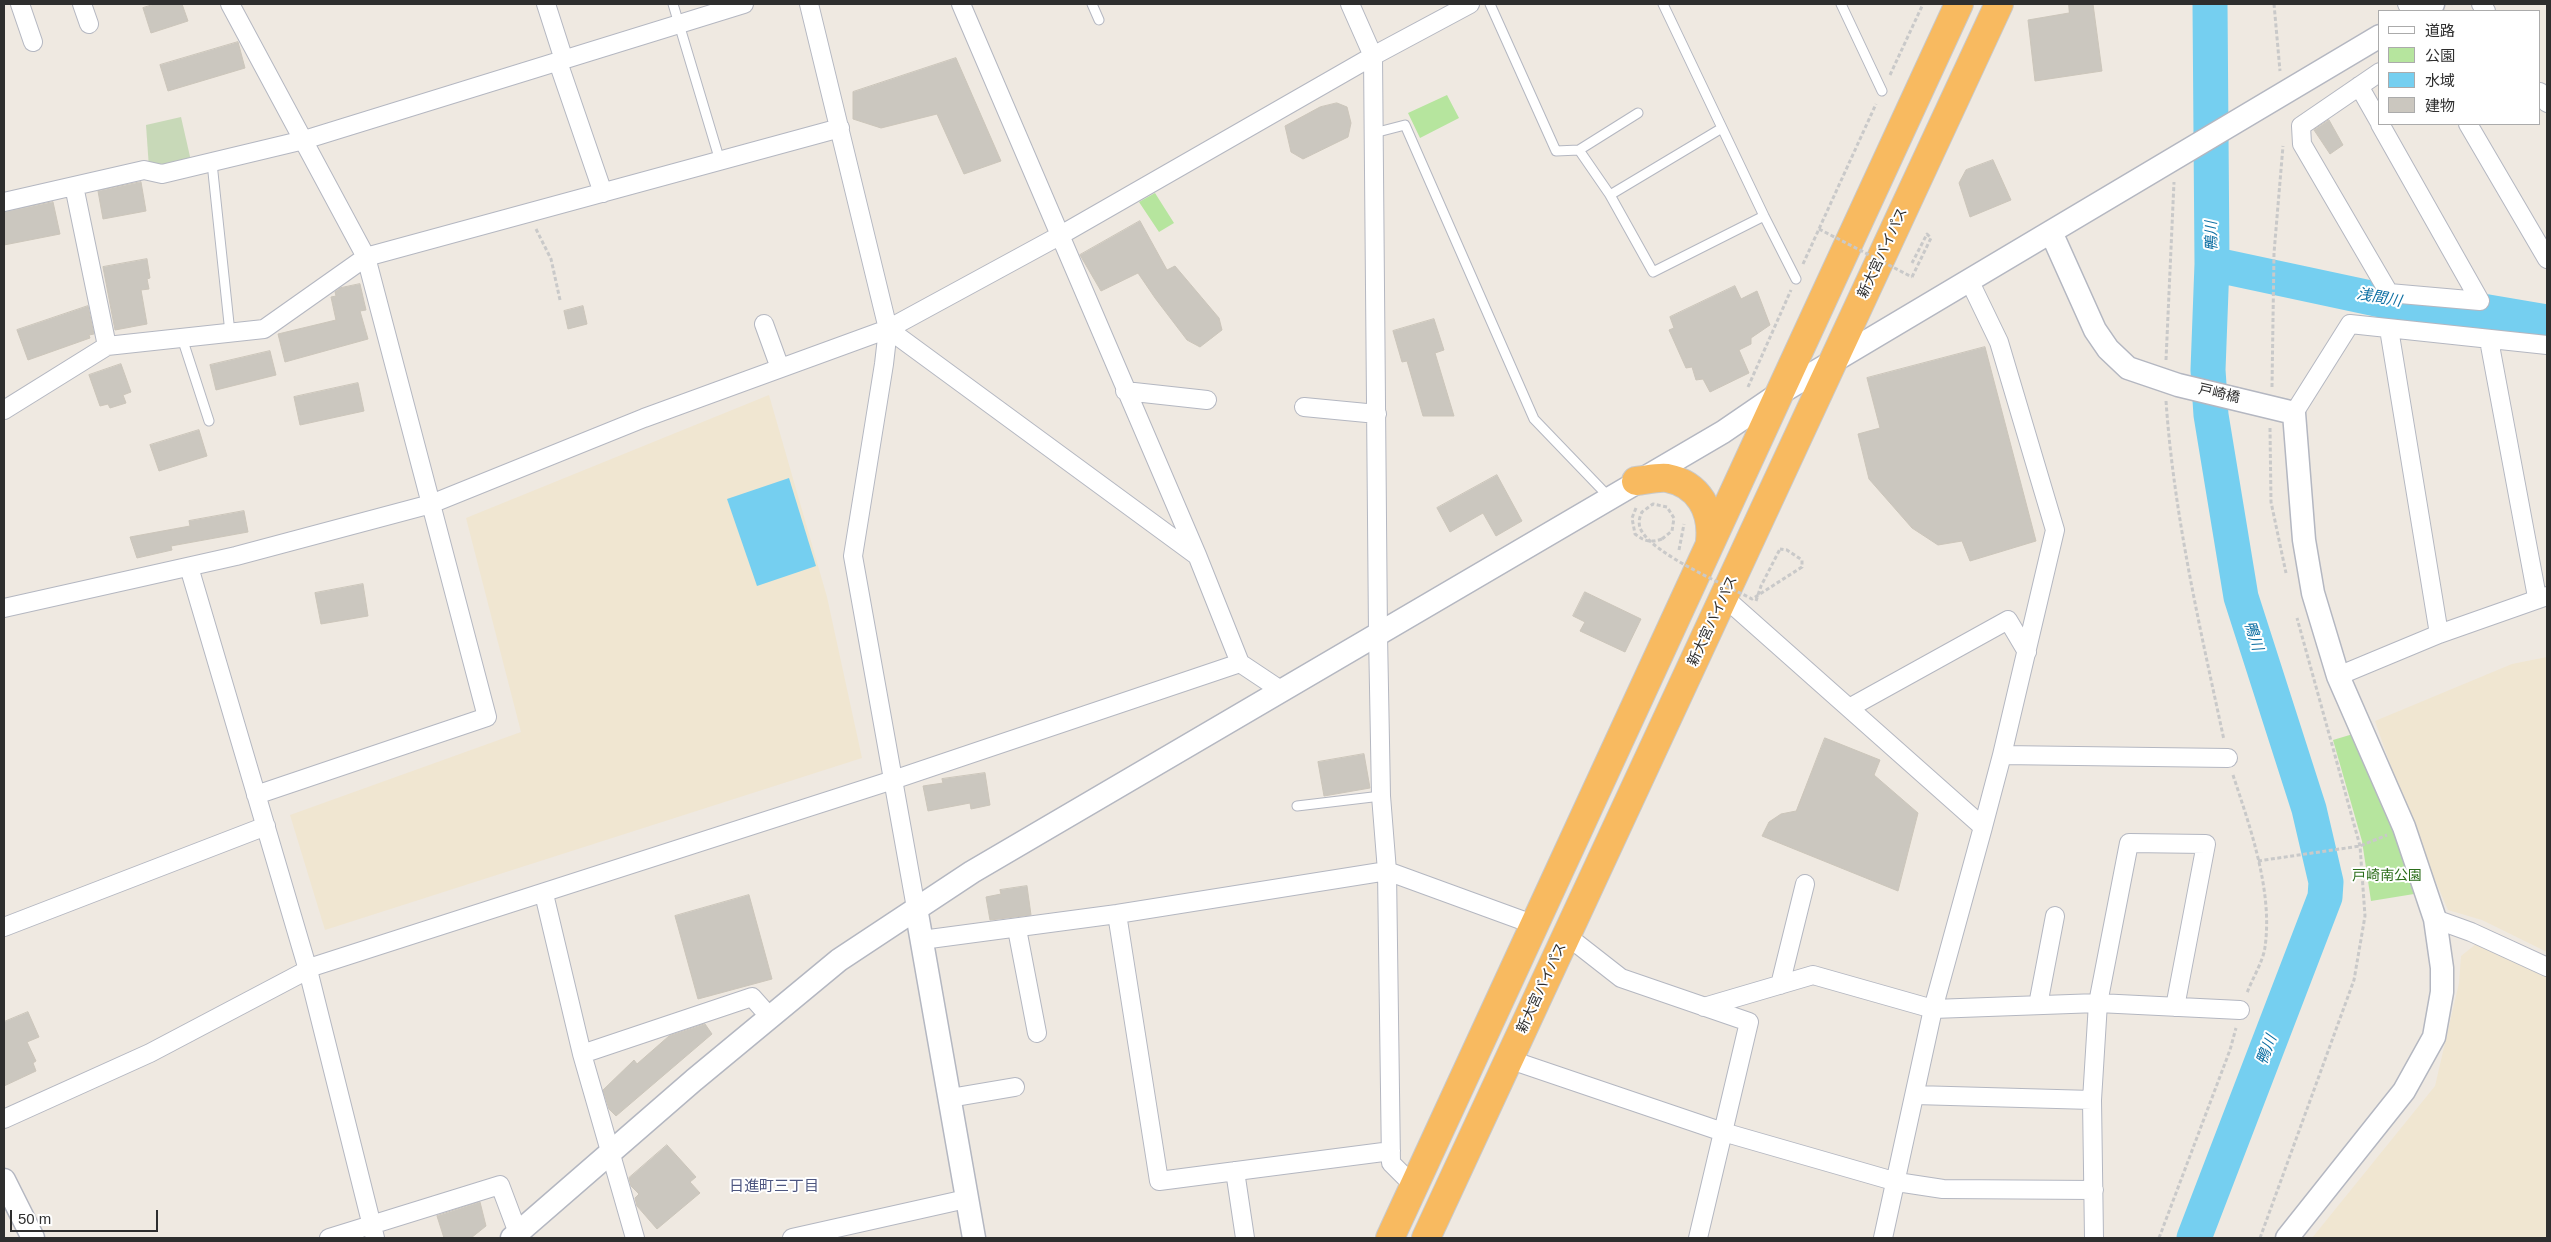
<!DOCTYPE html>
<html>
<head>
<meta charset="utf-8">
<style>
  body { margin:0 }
  #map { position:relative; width:2551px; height:1242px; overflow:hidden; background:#efe9e1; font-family:Helvetica,"Noto Sans JP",sans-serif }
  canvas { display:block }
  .frame { position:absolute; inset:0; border:5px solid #2e2e2e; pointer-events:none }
  .legend { position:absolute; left:2378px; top:10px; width:162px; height:115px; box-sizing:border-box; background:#fff; border:1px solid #ababab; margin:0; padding:6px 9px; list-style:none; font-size:15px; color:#2e2e2e }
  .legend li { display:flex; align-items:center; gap:10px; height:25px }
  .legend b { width:25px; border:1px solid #ababab }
  .scale { position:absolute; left:10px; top:1210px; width:148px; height:22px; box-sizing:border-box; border:2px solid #2e2e2e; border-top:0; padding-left:6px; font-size:15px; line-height:18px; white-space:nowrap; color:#2e2e2e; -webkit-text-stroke:4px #fff; paint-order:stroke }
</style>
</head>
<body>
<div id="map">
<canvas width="2551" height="1242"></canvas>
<div class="frame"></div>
<ul class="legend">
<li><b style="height:6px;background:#fff"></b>道路</li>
<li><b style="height:14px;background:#b6e59e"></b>公園</li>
<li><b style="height:14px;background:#75cff0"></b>水域</li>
<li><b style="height:14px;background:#cbc7bf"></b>建物</li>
</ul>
<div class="scale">50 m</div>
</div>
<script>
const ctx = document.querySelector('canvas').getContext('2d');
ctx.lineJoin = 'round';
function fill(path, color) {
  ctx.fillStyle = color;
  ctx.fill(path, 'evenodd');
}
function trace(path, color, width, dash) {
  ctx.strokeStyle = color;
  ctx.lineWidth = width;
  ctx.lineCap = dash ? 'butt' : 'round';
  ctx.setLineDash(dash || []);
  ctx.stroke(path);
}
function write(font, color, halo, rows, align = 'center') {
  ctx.font = font + ' Helvetica,"Noto Sans JP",sans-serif';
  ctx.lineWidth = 4;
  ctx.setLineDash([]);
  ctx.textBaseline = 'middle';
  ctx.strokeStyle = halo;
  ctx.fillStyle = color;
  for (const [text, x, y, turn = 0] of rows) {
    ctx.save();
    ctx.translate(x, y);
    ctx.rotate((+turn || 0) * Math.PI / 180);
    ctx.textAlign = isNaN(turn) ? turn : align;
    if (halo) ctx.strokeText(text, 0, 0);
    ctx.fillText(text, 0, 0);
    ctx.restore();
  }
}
fill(new Path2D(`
  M769,395L827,597L862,758L325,930L290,815L521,732L466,518Z
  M2547,657V952L2482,920L2448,910L2412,827L2375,721L2512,664Z
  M2476,944L2547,977V1238H2312L2435,1086L2459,983L2461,956Z`), '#f0e6d1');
fill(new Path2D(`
  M1447,95L1459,118L1420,138L1408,113Z
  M1155,193L1174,223L1159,232L1139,202Z
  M2353,734L2393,828L2414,894L2371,901L2362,841L2333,740Z`), '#b6e59e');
fill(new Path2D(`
  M181,117L191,161L149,168L146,125Z`), '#c8d9b8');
fill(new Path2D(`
  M789,478L816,566L757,586L727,499Z`), '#75cff0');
trace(new Path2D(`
  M2212,264L2385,301L2488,312L2547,322
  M2194,1238L2325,897L2326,882L2309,809L2241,597L2211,415L2208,370L2212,264L2210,4`), '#75cff0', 35);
const building = new Path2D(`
  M155,4H182L188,21L151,33L143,8Z
  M2069,4H2093L2102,71L2035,81L2028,20L2069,13Z
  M238,42L245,68L168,91L160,65Z
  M956,58L1001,161L964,174L937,114L881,128L853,119V92Z
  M1337,103L1347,107L1351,123L1348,137L1303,159L1291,152L1285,126L1320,107Z
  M2329,120L2343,145L2330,154L2314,130Z
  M1993,160L2011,200L1970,217L1959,183L1966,170Z
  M141,182L146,211L103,219L98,191Z
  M53,202L60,234L4,245V212Z
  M1140,221L1167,270L1175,266L1219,318L1222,330L1200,347L1187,340L1155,298L1138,273L1101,291L1080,255Z
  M147,259L150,278L147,279L149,289L141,290L147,324L115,330L103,267Z
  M360,284L366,310L360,311L368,339L285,362L278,334L336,320L331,297L336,296L335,292L340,288Z
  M1735,286L1741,299L1757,291L1770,325L1751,338V344L1739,350L1749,373L1710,392L1703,379L1696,380L1692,367L1686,368L1669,330L1674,328L1670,317Z
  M88,306L94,334L89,335L90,338L28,360L17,330Z
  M583,306L587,324L568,329L564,311Z
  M1434,319L1444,350L1435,353L1454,416H1423L1407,361L1402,362L1393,331Z
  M1985,347L2036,541L1970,561L1962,541L1938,545L1912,528L1869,479L1858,434L1880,428L1867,378Z
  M270,351L276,375L216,390L210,365Z
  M121,364L131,392L123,395L126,403L110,408L108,404L100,406L89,375Z
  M358,383L364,411L300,425L294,397Z
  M199,430L207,456L159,471L150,445Z
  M1497,475L1522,521L1496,536L1483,513L1450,532L1437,508Z
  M244,511L248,532L171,546L172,550L137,558L130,537L190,526L189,521Z
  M363,584L368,616L321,624L315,593Z
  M1585,592L1641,619L1625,652L1580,631L1585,622L1573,616Z
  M1825,738L1880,760L1874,775L1918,813L1898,891L1762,836L1769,822L1781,814L1796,811Z
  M1364,754L1370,788L1324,796L1318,762Z
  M985,773L990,805L971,809L970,803L928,811L923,786L943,783L942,779Z
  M1027,886L1031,915L990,920L986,897L1001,894L1000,890Z
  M749,895L772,979L698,999L675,916Z
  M28,1012L39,1037L27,1042L36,1061L33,1063L36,1071L4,1086V1022Z
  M705,1024L712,1034L616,1116L609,1109L603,1090L634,1060L637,1064L669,1036Z
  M667,1145L696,1177L690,1182L700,1193L657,1229L637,1206L635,1198L639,1194L631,1186L629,1178Z
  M480,1202L486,1226L471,1238H444L437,1216Z`);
fill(building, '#cbc7bf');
trace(building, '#cbc5ba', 1);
const service = new Path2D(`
  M673,4L720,161
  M1092,4L1099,20
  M1490,4L1556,151L1579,150L1610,195L1653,272L1764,216
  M1663,4L1764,216L1796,279
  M1841,4L1882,91
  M1374,133L1405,125L1534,419L1609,497
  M1579,150L1638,113
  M212,163L230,333
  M1610,195L1722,128
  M182,338L209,421
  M1297,806L1381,796`);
const minor = new Path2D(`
  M20,4L33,42
  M82,4L89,24
  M230,4L366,257L487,717L256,795
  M546,4L564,60
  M809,4L888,329L884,364L853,556L916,908
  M961,4L1197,555L1240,663
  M1350,4L1373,56L1378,634L1381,796L1387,871L1391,1163L1414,1186
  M2407,4L2411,11
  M2481,4L2486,11
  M558,62L603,193
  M2380,72L2301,126L2302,144L2389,293L2480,301L2380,124
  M2359,86L2380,123
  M2540,92L2547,103
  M2468,124L2547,259
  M74,186L107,346
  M4,202L144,170L162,174L304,140L744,4
  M764,324L780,368
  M888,329L1196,555
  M2389,329L2439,634
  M2489,340L2537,597
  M1125,391L1207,400
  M1304,407L1377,414
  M4,410L107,346L264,329L366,257L840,128
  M2294,413L2350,324L2547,345
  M189,567L308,970L375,1238
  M1725,598L1983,827L2002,755L2055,530L1999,342L1970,282
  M4,608L236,556L431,504L644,418L888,329L1059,236L1373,56L1470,4
  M2338,676L2439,634L2547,596
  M1849,708L2008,620L2027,652
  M2002,755L2228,758
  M544,894L582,1054L635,1238
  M1117,914L1159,1181L1391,1151
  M2435,919L2471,932L2547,967
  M4,927L266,826
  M1017,929L1037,1033
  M1566,935L1621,978L1749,1022L1698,1238
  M922,940L1117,914L1387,871L1535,925
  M1780,985L1805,884
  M2038,1005L2055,916
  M1704,1007L1813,975L1933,1009L2098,1003L2240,1010
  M582,1054L752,997L769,1016
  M1508,1059L1723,1132L1897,1182L1943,1189L2094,1190
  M1915,1095L2092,1100
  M950,1098L1015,1087
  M4,1119L150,1053L315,966L893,780L1240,663L1282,691
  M1235,1171L1245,1238
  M329,1238L500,1185L518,1233
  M792,1238L966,1199
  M1883,1238L1933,1009L1983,827
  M2094,1238L2092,1100L2098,1003L2129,843L2206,844L2175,1007`);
const tertiary = new Path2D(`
  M2421,11L2433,4
  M2051,232L2095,330L2108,349L2128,368L2178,385L2294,413L2304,540L2313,593L2338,676L2404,827L2435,919L2442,968V992L2434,1037L2404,1091L2287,1238
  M916,908L974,1238
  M4,1180L33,1238
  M512,1238L694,1080L839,960L972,872L1723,432L1780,393L2380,36`);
const trunk = new Path2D(`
  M1636,481C1646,480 1657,477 1667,478C1699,484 1713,511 1710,541
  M1390,1238L1959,4
  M1426,1238L1999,4`);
trace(service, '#b4b7c1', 11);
trace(minor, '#b4b7c1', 20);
trace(tertiary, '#b4b7c1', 25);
trace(trunk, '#c9c9c9', 30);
trace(new Path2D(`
  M2274,4L2280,71
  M1890,75L1923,4
  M536,229L551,259L560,300
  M1803,264L1876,104
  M1912,277L1931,238L1927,234L1912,263
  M2166,360L2174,182
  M1748,387L1791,290
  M2272,387L2274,253L2283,146
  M2166,401C2174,516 2200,628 2224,740
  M2270,428L2271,502L2286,573
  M1636,508L1632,518L1635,534C1644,541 1650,543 1662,539
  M1679,550L1684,524
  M1756,601L1761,586L1780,549
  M2233,775C2250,827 2273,891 2265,947C2263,962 2252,979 2247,993
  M2258,861L2360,846L2387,835
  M2159,1238L2230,1050L2236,1028
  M2260,1238L2354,980L2365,916L2360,846L2297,618`), '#c9c9c9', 3, [4, 2.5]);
trace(service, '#fff', 9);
trace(minor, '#fff', 18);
trace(tertiary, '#fff', 22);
trace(trunk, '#f8ba60', 28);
trace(new Path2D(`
  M1819,229L1912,277
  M1662,539L1672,531L1674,518L1667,507L1653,504L1642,512C1639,518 1638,524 1641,530C1654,555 1726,585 1752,599L1802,567V560L1787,550L1780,549`), '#c9c9c9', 3, [4, 2.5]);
write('14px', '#2e2e2e', '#fff', [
  ["新大宮バイパス",1883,253,-65],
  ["戸崎橋",2219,394,13],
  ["新大宮バイパス",1713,621,-65],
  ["新大宮バイパス",1542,988,-65]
]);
write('14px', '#2c6e1b', '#fff', [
  ["戸崎南公園",2387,876]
]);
write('italic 15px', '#0d6fa3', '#fff', [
  ["鴨川",2212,236,-91],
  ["浅間川",2379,298,10],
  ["鴨川",2253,636,72],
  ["鴨川",2267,1050,-69]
]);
write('15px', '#4d5680', '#fff', [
  ["日進町三丁目",774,1187]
]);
</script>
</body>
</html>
